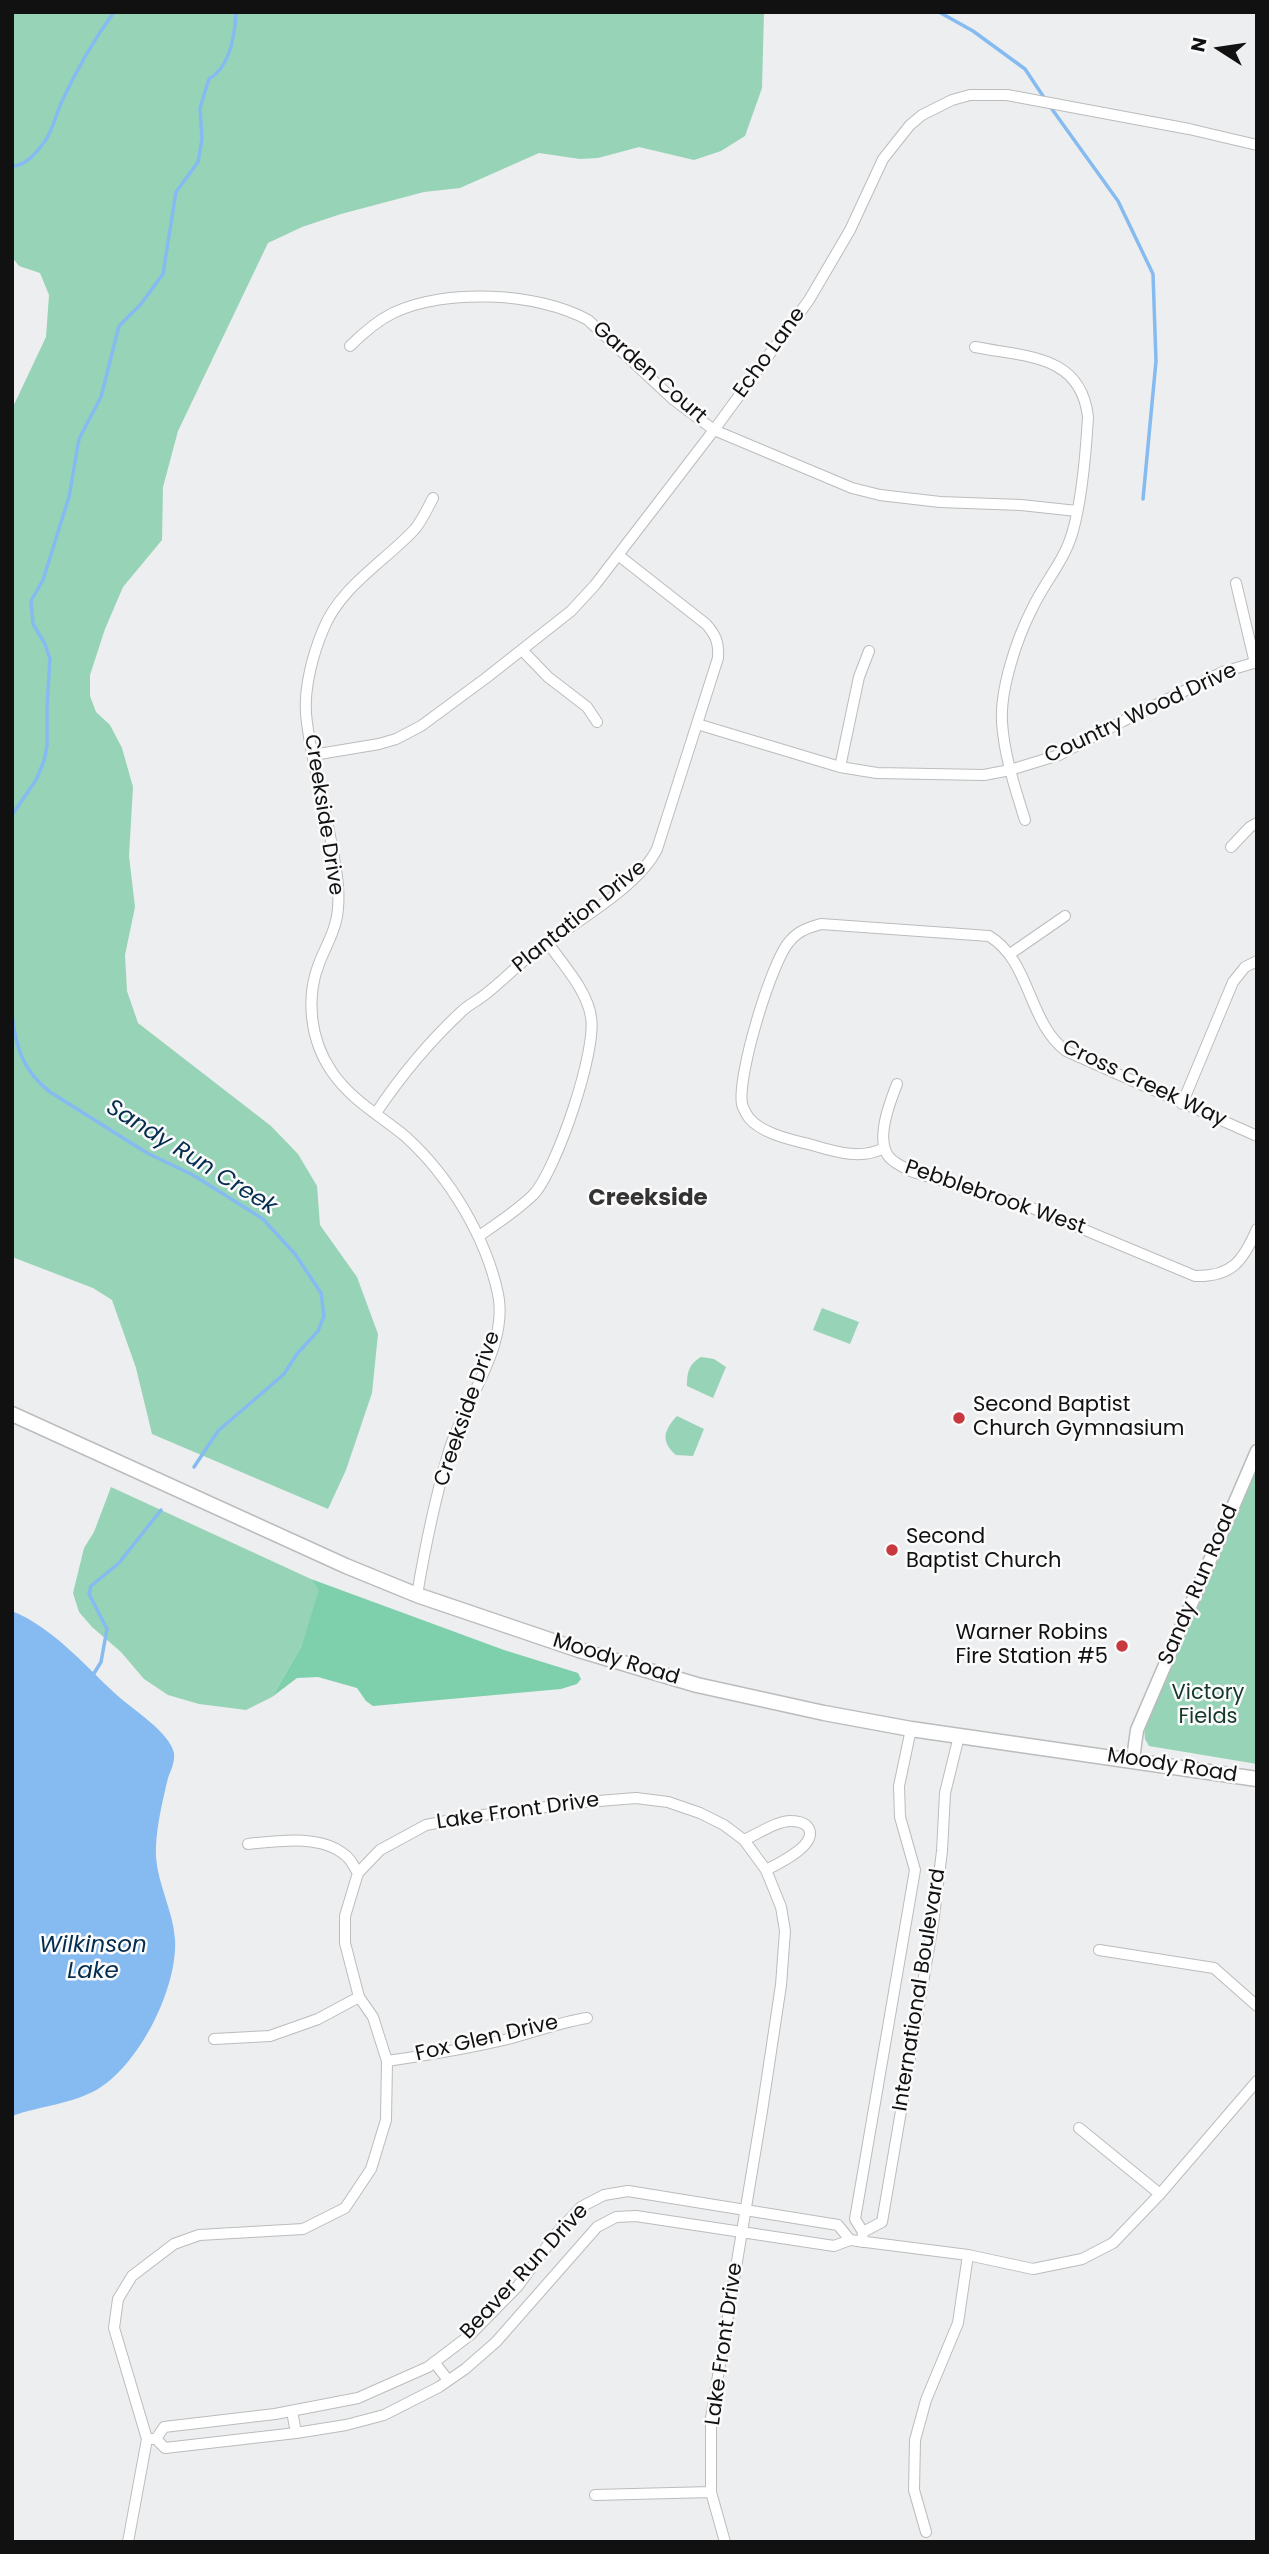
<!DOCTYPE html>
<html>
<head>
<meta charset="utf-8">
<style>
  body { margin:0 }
  #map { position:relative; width:1269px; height:2554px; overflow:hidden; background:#edeeef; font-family:Poppins,sans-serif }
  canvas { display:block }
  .frame { position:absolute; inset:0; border:14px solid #111; pointer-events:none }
  .north { position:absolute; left:1185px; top:14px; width:70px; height:70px; -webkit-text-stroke:5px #fbfbfc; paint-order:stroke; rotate:282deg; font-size:19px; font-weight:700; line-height:28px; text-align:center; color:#111 }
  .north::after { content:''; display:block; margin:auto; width:24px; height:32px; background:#111; clip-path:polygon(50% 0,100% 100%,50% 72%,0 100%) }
</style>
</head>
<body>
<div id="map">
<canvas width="1269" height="2554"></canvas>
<div class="frame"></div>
<div class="north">N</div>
</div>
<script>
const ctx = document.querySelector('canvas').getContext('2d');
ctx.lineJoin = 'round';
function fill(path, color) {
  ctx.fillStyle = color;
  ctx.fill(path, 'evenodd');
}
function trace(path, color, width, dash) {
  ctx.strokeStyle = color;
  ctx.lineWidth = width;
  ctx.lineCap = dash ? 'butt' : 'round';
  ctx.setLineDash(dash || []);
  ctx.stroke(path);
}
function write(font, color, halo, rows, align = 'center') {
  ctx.font = font + ' Poppins,sans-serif';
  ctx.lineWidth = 5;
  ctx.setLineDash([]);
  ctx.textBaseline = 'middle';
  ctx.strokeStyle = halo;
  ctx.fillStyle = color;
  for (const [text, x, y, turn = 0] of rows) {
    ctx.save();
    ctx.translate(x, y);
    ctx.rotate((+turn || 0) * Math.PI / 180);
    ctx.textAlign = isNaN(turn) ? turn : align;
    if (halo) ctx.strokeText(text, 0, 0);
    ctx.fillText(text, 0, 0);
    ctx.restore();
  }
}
fill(new Path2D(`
  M12,12H764L762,88L745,136L721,151L694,160L639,147L598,158L580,159L539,153L460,188L424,192L341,214L302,227L268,243L178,431L163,487L162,540L123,587L105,629L90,675V696L96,712L110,725L122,748L133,787L129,856L135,907L125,955L127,991L138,1023L271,1126L298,1154L317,1186L320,1225L357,1277L378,1334L372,1393L346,1470L328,1509L152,1434L136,1368L112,1300L93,1288L12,1257V409L46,337L49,295L40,273L19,266L12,257Z
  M822,1308L859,1322L850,1344L813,1330Z
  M701,1357L714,1359L726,1367L713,1398L687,1386C687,1372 689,1364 701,1357Z
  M677,1416L704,1429L693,1456L676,1455C660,1441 664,1430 677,1416Z
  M1257,1467V1764L1149,1746L1145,1739L1144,1728Z
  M111,1487L311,1579L320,1590L301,1647L272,1697L246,1710L199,1704L168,1695L144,1679L121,1652L92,1627L79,1612L73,1593L84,1548L94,1532Z`), '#97d3b7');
fill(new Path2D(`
  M311,1579L504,1650L578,1673L581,1679L577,1684L561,1689L373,1706L366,1701L357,1688L318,1677L297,1678L272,1697L301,1647L319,1590Z`), '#7ecfab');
fill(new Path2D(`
  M12,1611C54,1628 86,1667 119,1697C134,1710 170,1733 174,1753C175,1762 171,1770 168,1778C162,1803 155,1832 156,1857C158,1885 173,1911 175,1939C178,1987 140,2064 98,2089C72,2104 40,2106 12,2116Z`), '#86bbf1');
trace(new Path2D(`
  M939,12L973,31L1025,69L1045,99
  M1049,105L1118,201L1153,274L1156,361L1143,499
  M12,166C26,166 37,152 45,141C53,130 56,114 62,101C77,69 93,41 114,12
  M12,815L36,780L44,761L47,746V706L50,659L45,644L33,624L31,601L43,580L69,497L79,439L101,397L119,326L141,304L163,274L176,192L198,162L202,139L200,108L209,79C230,67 235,34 236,12
  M12,1015C16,1048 23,1071 50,1092L147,1153L193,1175L263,1219L295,1254L321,1293L324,1316L318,1331L297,1354L284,1374L218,1431L194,1467
  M93,1675L101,1662L107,1629L89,1594L91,1586L119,1563L161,1510`), '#86bbf1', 3.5);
const minor = new Path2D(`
  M350,346C363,333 377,321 393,313C445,288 538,292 588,320L674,400L714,430L852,488L880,495L940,502L1021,505L1077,511
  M975,347C1025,357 1081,354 1088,417C1086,451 1082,501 1072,534C1064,561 1044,583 1032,609C1017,638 1000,689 1002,722C1004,755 1015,788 1025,820
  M1236,583L1255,663
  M522,650L548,677L587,707L597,722
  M697,724L840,767L877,773L984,775L1010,770L1059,755L1123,721L1223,672L1257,662
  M313,755L379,744L396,739L421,726L486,678L571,611L595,585L714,430L809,300L850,230L883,159L910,125L922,115L952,100L970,95H1007L1189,129L1257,145
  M840,767L859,677L869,651
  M1231,847L1250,827L1257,823
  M1010,954L1065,916
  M897,1084C890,1102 875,1139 889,1157C895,1164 905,1168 913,1172L1032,1208L1195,1276C1232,1277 1243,1261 1257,1229
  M1182,1104L1233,982L1245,967L1257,961
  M376,1113C400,1077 429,1042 461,1012C469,1004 479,1000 487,993C501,982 514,969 527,958C564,928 637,890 657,849L718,658C719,643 716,635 706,624L618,555
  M884,1148C861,1160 836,1152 812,1145C793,1140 762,1134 749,1118C747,1115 743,1108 742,1104C737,1076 771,963 789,942C798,931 807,928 821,924L989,936C1031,961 1028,1023 1066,1051L1257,1136
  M479,1236C498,1223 518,1210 534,1194C557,1168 597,1051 591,1017C587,990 563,965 548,943
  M417,1595C425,1547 435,1499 449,1451C463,1403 509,1347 498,1294C486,1237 449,1176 406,1137C381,1116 351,1100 332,1072C310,1040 305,997 320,961C327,944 337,927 338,908C340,886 335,863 331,841C323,799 310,757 306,714C304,687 313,654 323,630C340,587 384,562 414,530C422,521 427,509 433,498
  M744,1840C758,1834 776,1821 791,1821C796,1821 803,1822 807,1826C822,1843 778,1864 766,1870
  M248,1844C278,1841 320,1834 345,1855C351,1859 354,1867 358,1873
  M1099,1950L1214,1968L1257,2006
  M214,2039L270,2036L318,2019L359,1997
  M387,2061C429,2055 471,2048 512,2038C537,2031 561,2022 587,2018
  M1079,2128L1160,2194
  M863,2232L882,2222L933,1924L942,1851L945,1793L959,1736
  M862,2242L863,2232L855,2219L915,1870L900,1817L899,1786L911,1729
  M434,2362L448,2380
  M292,2411L296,2433
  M147,2439H156L165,2448L296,2433L346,2425L384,2415L439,2387L465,2369L496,2342L597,2227L616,2217L636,2216L834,2246L850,2240L968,2255L1033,2269L1082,2259L1113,2243L1160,2194L1257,2081
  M156,2439L164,2427L275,2414L358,2398L428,2367L470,2335L518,2286L556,2234L581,2207L604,2195L628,2191L838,2225L850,2240
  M595,2495L711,2492
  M926,2532L914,2490L915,2440L926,2400L958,2323L968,2255
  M128,2542L147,2439L114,2328L118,2299L132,2276L174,2244L199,2235L303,2229L345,2208L371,2169L386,2120L387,2061L373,2017L359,1997L345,1943V1916L358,1873L380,1850L426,1825L467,1817L586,1802L636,1798L668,1802L700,1813L724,1825L744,1840L766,1870L781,1907L785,1931L781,1985L762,2111L711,2418V2492L725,2542`);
const tertiary = new Path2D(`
  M1133,1759L1137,1730L1257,1451`);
const secondary = new Path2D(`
  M12,1414L346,1566L417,1595L579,1650L697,1685L824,1713L911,1729L1257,1779`);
trace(minor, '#bbbcbd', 12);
trace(tertiary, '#bbbcbd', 15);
trace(secondary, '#bbbcbd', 17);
trace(minor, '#fff', 10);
trace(tertiary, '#fff', 12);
trace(secondary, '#fff', 14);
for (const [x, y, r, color] of [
  [959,1418,7,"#c8393f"],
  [892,1550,7,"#c8393f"],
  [1122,1646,7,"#c8393f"]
]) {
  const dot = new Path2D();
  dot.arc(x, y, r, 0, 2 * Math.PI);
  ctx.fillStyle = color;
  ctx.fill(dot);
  trace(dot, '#fbfbfc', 2.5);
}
write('21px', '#111', '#fbfbfc', [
  ["Echo Lane",770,353,-54],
  ["Garden Court",649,373,41],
  ["Country Wood Drive",1141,714,-25],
  ["Creekside Drive",323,815,81],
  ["Plantation Drive",580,917,-39],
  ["Cross Creek Way",1144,1084,25],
  ["Pebblebrook West",995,1198,19],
  ["Creekside Drive",468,1409,-71],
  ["Sandy Run Road",1199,1585,-67],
  ["Moody Road",616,1660,17],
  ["Moody Road",1172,1766,9],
  ["Lake Front Drive",518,1812,-8],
  ["International Boulevard",920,1990,-81],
  ["Fox Glen Drive",487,2039,-13],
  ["Beaver Run Drive",525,2272,-47],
  ["Lake Front Drive",725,2344,-82]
]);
write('21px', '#111', '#fbfbfc', [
  ["Second Baptist",973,1406],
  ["Church Gymnasium",973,1430],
  ["Second",906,1538],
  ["Baptist Church",906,1562],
  ["Warner Robins",1108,1634,"right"],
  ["Fire Station #5",1108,1658,"right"]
], 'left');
write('21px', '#14382a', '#fbfbfc', [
  ["Victory",1208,1694],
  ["Fields",1208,1718]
]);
write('italic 23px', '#042d4f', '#fbfbfc', [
  ["Sandy Run Creek",191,1158,32],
  ["Wilkinson",93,1946],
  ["Lake",93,1972]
]);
write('bold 23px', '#333334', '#fbfbfc', [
  ["Creekside",648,1199]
]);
</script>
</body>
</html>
